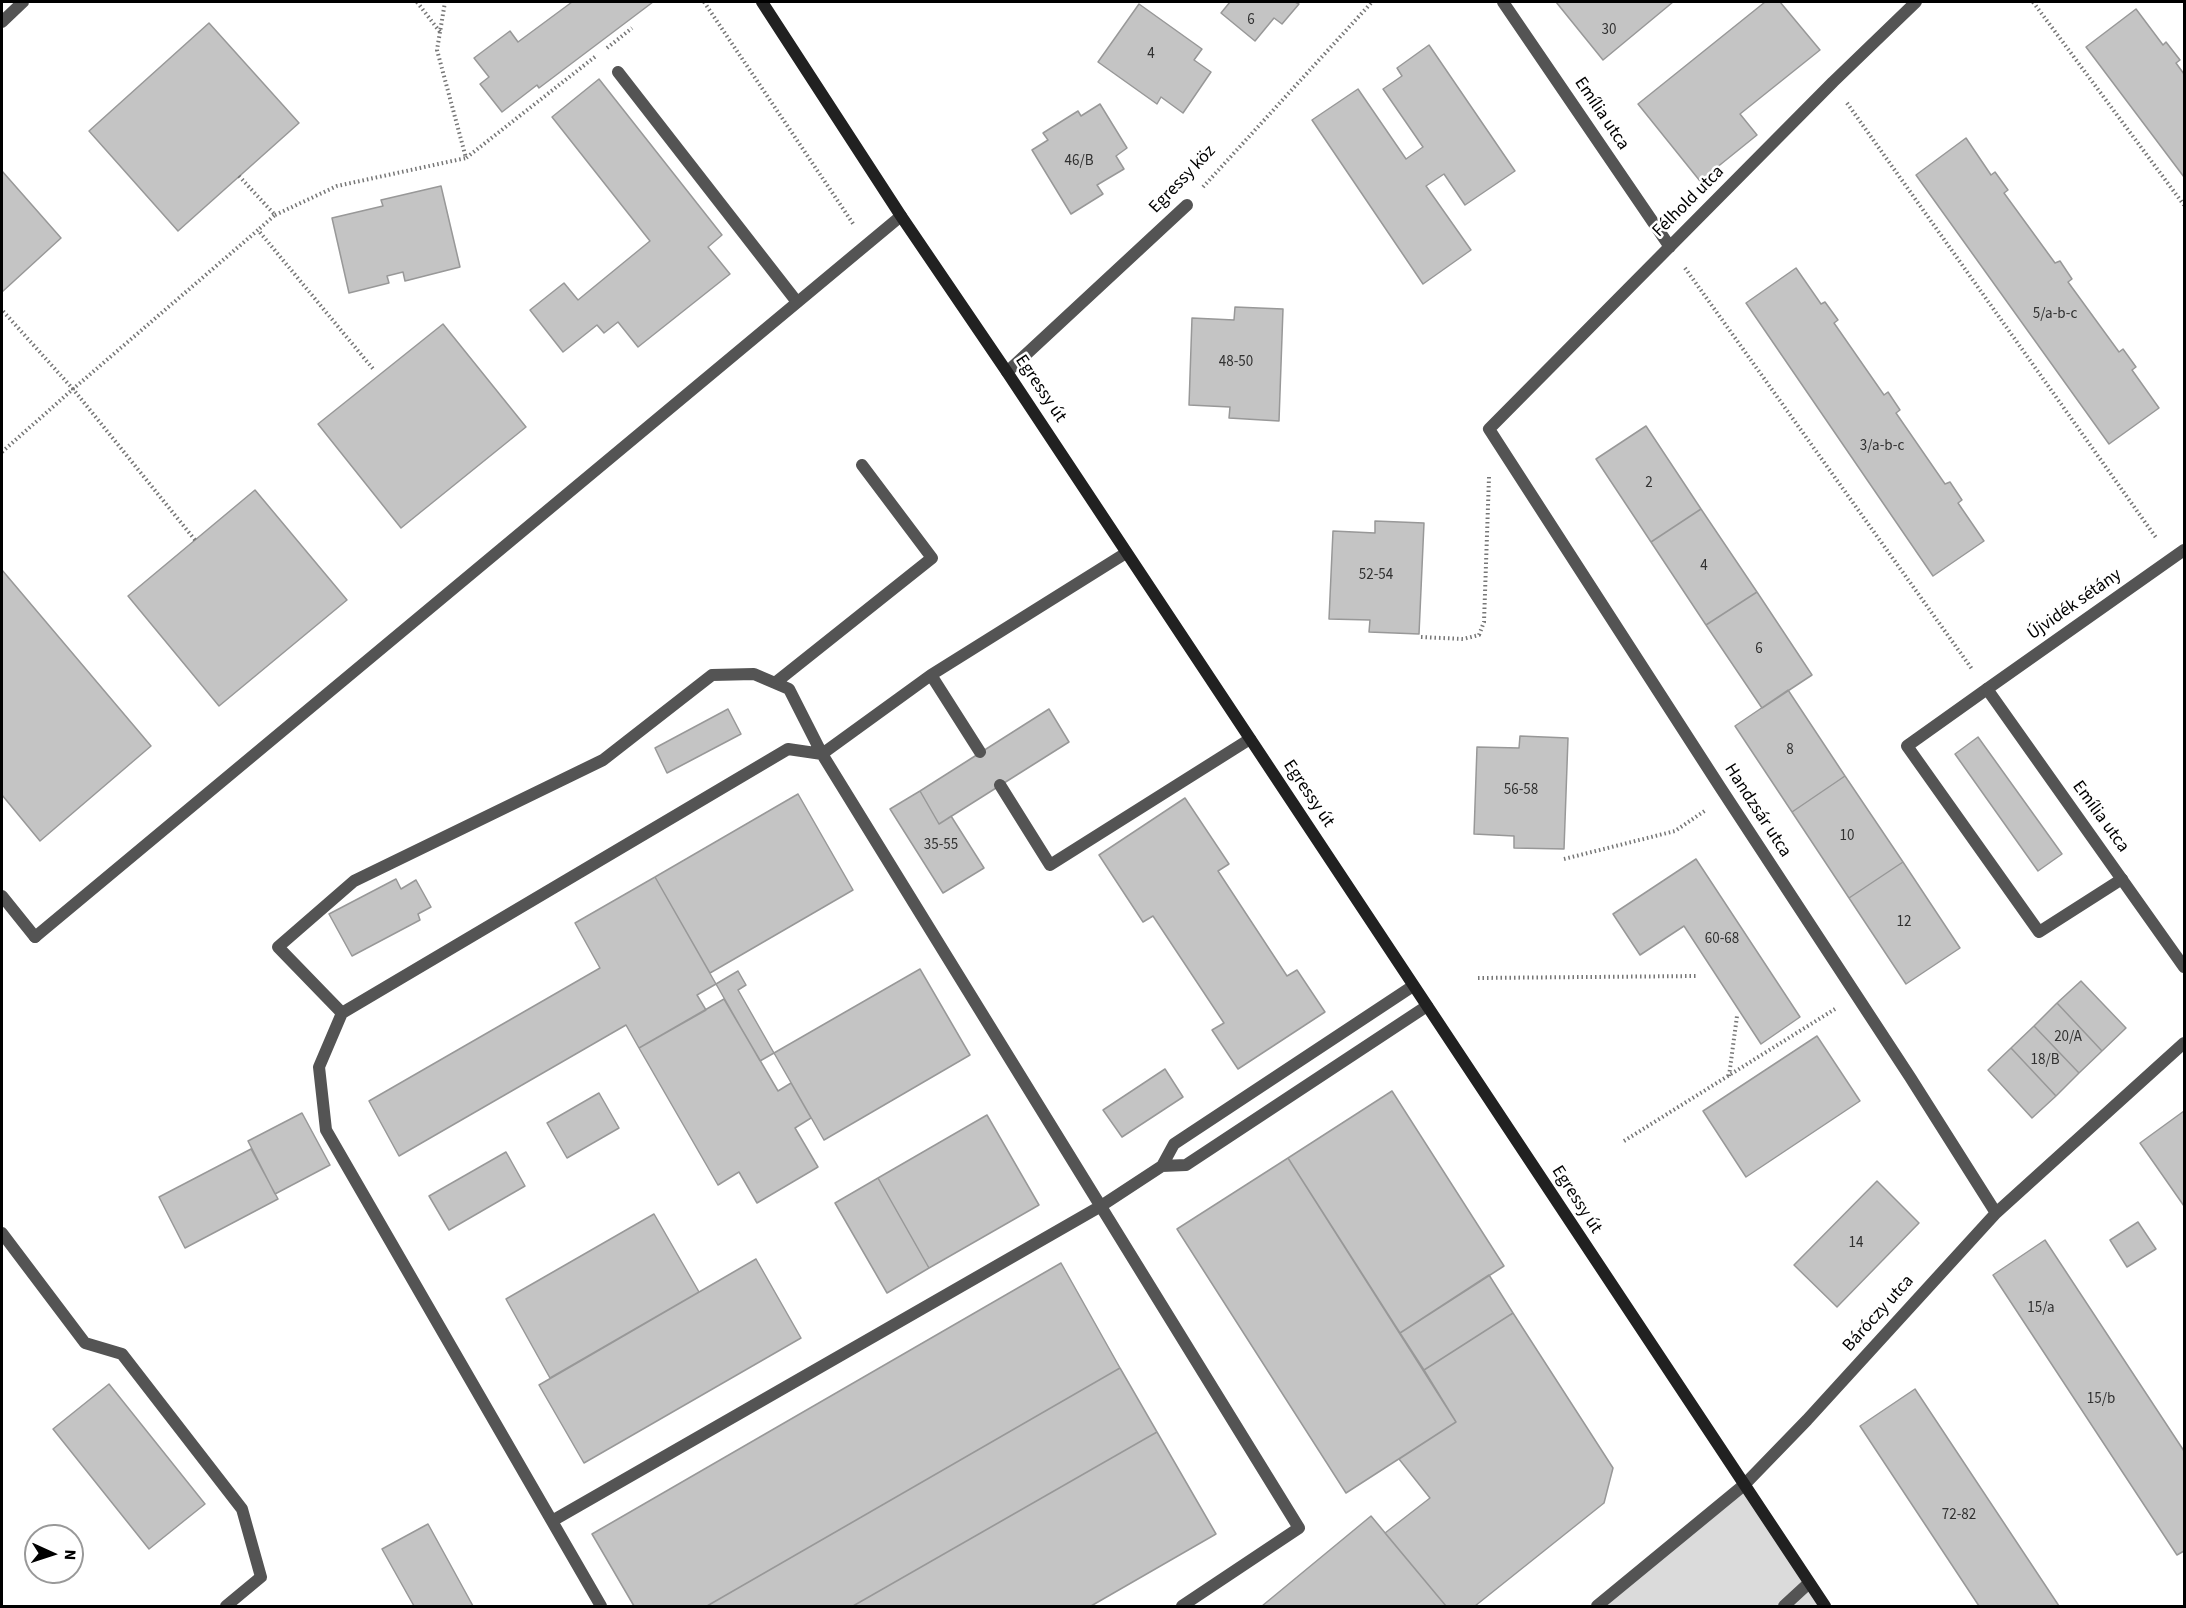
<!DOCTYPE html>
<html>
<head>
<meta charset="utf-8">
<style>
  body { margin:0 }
  #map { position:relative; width:2186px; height:1608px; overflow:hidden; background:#fff; font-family:"Source Sans 3",sans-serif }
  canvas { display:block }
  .frame { position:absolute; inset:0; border:3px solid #000; pointer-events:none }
  .north { position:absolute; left:24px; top:1524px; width:60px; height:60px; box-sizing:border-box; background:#fff; border:2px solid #999; border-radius:50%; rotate:93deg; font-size:16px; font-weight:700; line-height:24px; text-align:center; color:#000 }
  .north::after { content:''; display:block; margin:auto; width:21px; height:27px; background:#000; clip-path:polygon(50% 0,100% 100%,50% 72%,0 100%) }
</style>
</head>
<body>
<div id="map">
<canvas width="2186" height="1608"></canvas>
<div class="frame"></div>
<div class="north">N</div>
</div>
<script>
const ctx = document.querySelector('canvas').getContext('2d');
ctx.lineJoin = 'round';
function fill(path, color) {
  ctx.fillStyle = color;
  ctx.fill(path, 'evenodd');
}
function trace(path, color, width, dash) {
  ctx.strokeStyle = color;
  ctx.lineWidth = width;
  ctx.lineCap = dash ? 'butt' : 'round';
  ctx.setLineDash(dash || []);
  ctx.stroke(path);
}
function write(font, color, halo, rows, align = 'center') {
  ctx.font = font + ' "Source Sans 3",sans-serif';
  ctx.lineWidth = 5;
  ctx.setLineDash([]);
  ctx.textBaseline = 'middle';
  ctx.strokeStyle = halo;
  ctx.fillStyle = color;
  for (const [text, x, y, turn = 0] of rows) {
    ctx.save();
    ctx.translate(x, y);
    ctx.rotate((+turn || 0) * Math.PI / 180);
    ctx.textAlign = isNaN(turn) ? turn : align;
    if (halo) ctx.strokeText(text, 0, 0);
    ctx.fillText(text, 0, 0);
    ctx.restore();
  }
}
fill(new Path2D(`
  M1744,1485L1825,1606H1597Z`), '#dbdbdb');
const building = new Path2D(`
  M572,2H653L539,88L537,85L502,112L480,84L489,77L474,58L510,31L518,42Z
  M1230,2H1295L1299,4L1282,24L1274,18L1255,41L1221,13Z
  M1556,2H1673L1603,60Z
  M1765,2H1780L1820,50L1740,114L1757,135L1700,181L1638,104Z
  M1139,4L1202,49L1194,60L1211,72L1183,113L1161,97L1157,104L1098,62Z
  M2136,9L2163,45L2166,42L2180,60L2176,63L2184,74V177L2086,47Z
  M209,23L299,123L178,231L89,131Z
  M1429,45L1515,171L1465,205L1444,174L1426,186L1471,250L1423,284L1312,120L1358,89L1406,159L1423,147L1383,89L1402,76L1397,68Z
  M599,79L722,235L708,247L730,274L638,347L618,322L604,333L597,325L563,352L530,310L564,283L578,300L650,241L552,117Z
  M1100,104L1127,148L1116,156L1124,169L1097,185L1103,194L1071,214L1032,150L1048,140L1043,133L1078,111L1081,116Z
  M1966,138L1991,175L1995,172L2008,190L2004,193L2055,263L2060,261L2072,279L2068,282L2119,352L2123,349L2136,367L2132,370L2159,408L2109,444L1916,175Z
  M2,171L61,238L2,292Z
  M441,186L460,267L405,281L403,272L387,276L389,283L349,293L332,218L383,206L381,200Z
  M1796,268L1821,304L1825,302L1838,320L1834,323L1884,395L1888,392L1900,410L1896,413L1945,484L1950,482L1962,500L1958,503L1984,541L1933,576L1746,303Z
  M1235,307L1283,309L1279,421L1229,418L1230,407L1189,405L1192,318L1234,320Z
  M443,324L526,427L401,528L318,424Z
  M1646,426L1701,509L1651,542L1596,459Z
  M255,490L347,600L219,706L128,596Z
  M1701,509L1757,592L1706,625L1651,542Z
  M1375,521L1424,523L1419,634L1369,632L1370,620L1329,619L1333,531L1375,533Z
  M2,570L151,746L40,841L2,795Z
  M1757,592L1812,675L1762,708L1706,625Z
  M1788,690L1845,776L1792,812L1735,726Z
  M728,709L741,734L667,773L655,748Z
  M1049,709L1069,742L939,824L920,791Z
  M1520,736L1568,738L1564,849L1514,848V836L1474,834L1477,747L1519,748Z
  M1978,737L2062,854L2038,871L1955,754Z
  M1845,776L1903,862L1849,898L1792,812Z
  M920,791L939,824L951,816L984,868L943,893L890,809Z
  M798,794L853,890L710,973L655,877Z
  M1185,798L1229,864L1218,871L1287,976L1297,970L1325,1012L1238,1069L1212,1030L1224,1023L1153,916L1143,922L1099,855Z
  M1696,859L1800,1017L1761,1044L1684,926L1640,955L1613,914Z
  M1903,862L1960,948L1906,984L1849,898Z
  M655,877L716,984L697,995L706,1010L639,1048L626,1025L399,1156L369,1101L600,968L575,923Z
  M396,879L401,889L416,880L431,907L418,914L420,920L352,956L329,914Z
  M920,969L970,1055L824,1140L774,1053Z
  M738,971L746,985L738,990L774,1053L760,1061L716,984Z
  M2081,981L2126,1028L2102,1051L2057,1003Z
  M724,999L778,1091L791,1083L811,1118L795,1128L818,1167L757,1203L739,1172L718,1185L639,1048Z
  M2057,1003L2102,1051L2079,1073L2034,1026Z
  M2034,1026L2079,1073L2056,1096L2011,1048Z
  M1817,1036L1860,1101L1746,1177L1703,1111Z
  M2011,1048L2056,1096L2032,1118L1988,1070Z
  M1165,1069L1183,1097L1122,1137L1103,1110Z
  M1392,1091L1504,1266L1400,1333L1288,1158Z
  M599,1093L619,1128L567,1158L547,1123Z
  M2184,1111V1206L2140,1143Z
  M302,1113L330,1165L275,1194L248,1141Z
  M987,1115L1039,1205L929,1268L878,1178Z
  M251,1149L278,1199L185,1248L159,1197Z
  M506,1152L525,1186L449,1230L429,1196Z
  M1288,1158L1456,1422L1346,1493L1177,1229Z
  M878,1178L929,1268L887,1293L835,1203Z
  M1877,1181L1919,1223L1837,1307L1794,1265Z
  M654,1214L699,1292L550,1378L506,1299Z
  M2138,1222L2156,1249L2127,1267L2110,1240Z
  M2045,1240L2184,1451V1551L2177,1555L1993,1275Z
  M756,1259L801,1338L584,1463L539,1385Z
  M1061,1263L1120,1368L707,1606H634L592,1534Z
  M1489,1275L1513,1313L1424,1370L1400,1333Z
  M1513,1313L1613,1468L1604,1503L1475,1606H1446L1385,1533L1430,1498L1399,1459L1456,1422L1424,1370Z
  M1120,1368L1157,1432L853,1606H707Z
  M109,1384L205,1504L149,1549L53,1429Z
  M1915,1389L2059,1606H1979L1860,1426Z
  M1157,1432L1216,1534L1091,1606H853Z
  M1371,1516L1446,1606H1262Z
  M428,1524L473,1606H414L382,1549Z`);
fill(building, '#c4c4c4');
trace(building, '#989898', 1.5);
trace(new Path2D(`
  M417,2L440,32L445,2
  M704,2L854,225
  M2033,2L2184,205
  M440,32L437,50L466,158L596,56
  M607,48L632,28
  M1847,103L2157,539
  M239,176L275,215L258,230
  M1203,187L1372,2
  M275,215L337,186L466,158
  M1685,268L1972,669
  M2,452L73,389L2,310
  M195,540L73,389L258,230L374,370
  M1421,637L1463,639L1479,635L1484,622L1489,477
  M1564,859L1675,831L1706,810
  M1478,978L1697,976
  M1729,1076L1737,1016
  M1624,1141L1835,1009`), '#767676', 4, [1.5, 3]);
trace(new Path2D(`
  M618,72L797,302
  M931,675L980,752
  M775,683L932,558L862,465
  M1987,689L1907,746L2039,932L2122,879
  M1000,785L1050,865L1250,739
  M2,896L35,937
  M342,1013L278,947L354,881L603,760L712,675L754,674L789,689L822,754L931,675L1126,553
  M1162,1166L1186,1165L1427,1006
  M2,1233L85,1343L122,1354L242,1509L261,1577L226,1606
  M552,1521L1101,1206L1162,1166L1174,1144L1413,986
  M601,1606L326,1130L319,1067L342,1013L788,749L822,754L1299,1528L1182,1606
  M1784,1606L1809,1583`), '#545454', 12);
trace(new Path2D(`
  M1503,2L1670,247
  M1916,2L1833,82L1489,429L1720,787L1910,1077L1996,1213
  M2,22L23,2
  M1007,372L1187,205
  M2184,550L1987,689L2184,967
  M35,937L901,216
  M1597,1606L1744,1485L1807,1420L1996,1213L2184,1043`), '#545454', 12);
trace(new Path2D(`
  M762,2L901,216L1007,372L1825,1606`), '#212121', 12);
write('15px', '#313131', null, [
  ["6",1251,21],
  ["30",1609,31],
  ["4",1151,55],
  ["46/B",1079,162],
  ["5/a-b-c",2055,315],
  ["48-50",1236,363],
  ["3/a-b-c",1882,447],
  ["2",1649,484],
  ["4",1704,567],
  ["52-54",1376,576],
  ["6",1759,650],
  ["8",1790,751],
  ["56-58",1521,791],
  ["10",1847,837],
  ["35-55",941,846],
  ["12",1904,923],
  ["60-68",1722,940],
  ["20/A",2068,1038],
  ["18/B",2045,1061],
  ["14",1856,1244],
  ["15/a",2041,1309],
  ["15/b",2101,1400],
  ["72-82",1959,1516]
]);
write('18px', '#000', '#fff', [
  ["Emília utca",1601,114,56],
  ["Egressy köz",1183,180,-46],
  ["Félhold utca",1689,202,-45],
  ["Egressy út",1040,389,56],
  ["Újvidék sétány",2075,605,-35],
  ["Egressy út",1308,794,56],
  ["Handzsár utca",1757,811,57],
  ["Emília utca",2100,817,54],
  ["Egressy út",1576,1200,57],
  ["Báróczy utca",1879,1314,-48]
]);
</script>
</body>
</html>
